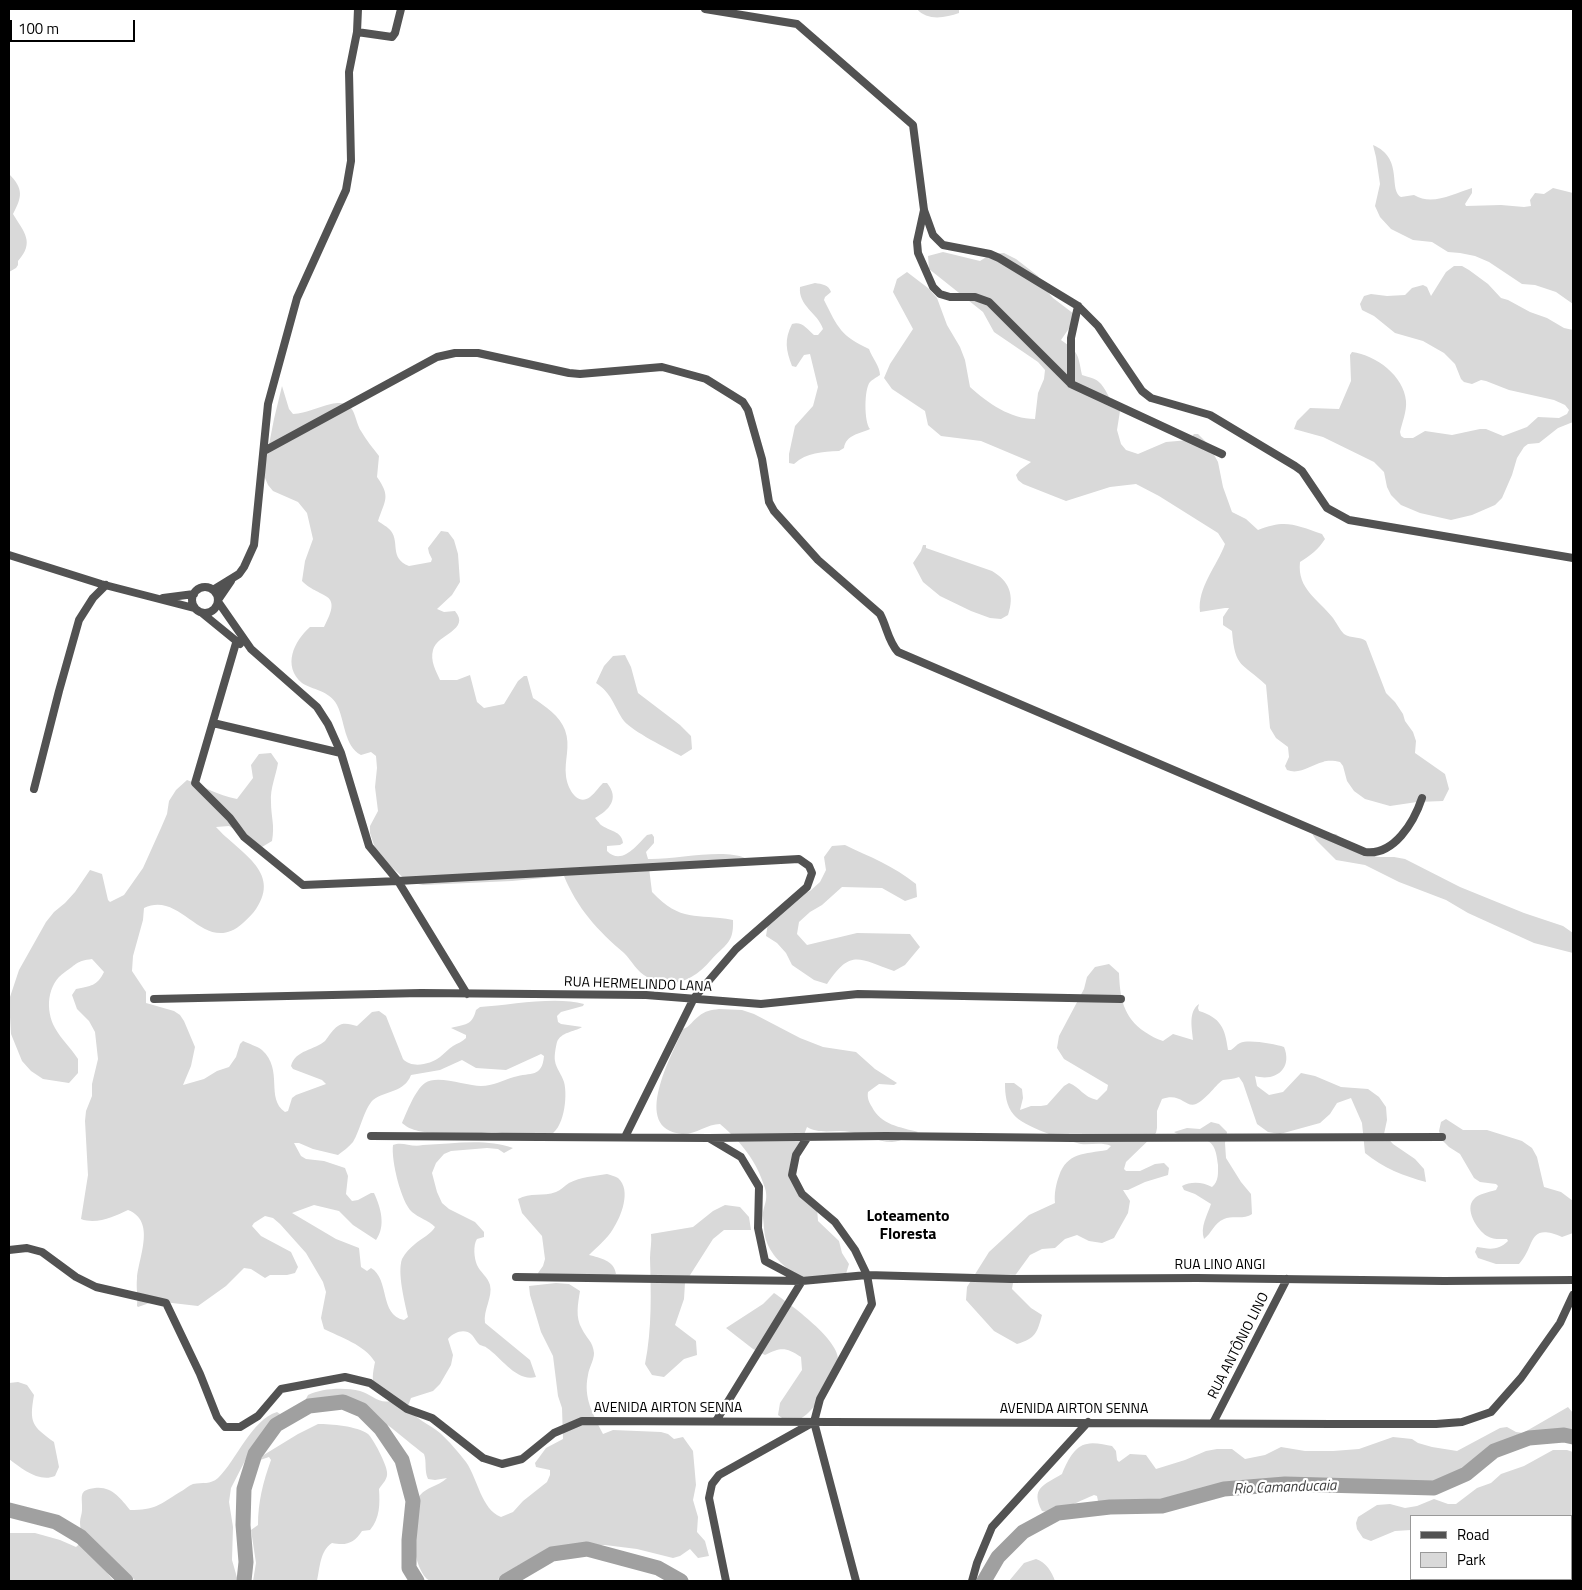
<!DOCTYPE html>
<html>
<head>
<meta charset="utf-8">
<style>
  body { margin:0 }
  #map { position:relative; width:1582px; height:1590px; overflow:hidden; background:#fff; font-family:"Titillium Web",sans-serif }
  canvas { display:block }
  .frame { position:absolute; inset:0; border:10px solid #000; pointer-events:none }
  .legend { position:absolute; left:1410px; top:1515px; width:162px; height:65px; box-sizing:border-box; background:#fff; border:1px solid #999; margin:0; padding:6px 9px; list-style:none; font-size:15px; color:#000 }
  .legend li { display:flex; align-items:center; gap:10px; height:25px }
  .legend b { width:25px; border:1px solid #999 }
  .scale { position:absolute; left:10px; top:20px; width:125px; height:22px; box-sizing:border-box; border:2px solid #000; border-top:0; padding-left:6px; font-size:15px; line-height:18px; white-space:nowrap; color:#000; -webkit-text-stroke:4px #fff; paint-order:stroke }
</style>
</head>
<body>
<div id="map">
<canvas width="1582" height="1590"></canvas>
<div class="frame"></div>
<ul class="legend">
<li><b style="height:6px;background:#525252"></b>Road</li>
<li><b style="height:14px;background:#d9d9d9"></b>Park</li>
</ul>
<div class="scale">100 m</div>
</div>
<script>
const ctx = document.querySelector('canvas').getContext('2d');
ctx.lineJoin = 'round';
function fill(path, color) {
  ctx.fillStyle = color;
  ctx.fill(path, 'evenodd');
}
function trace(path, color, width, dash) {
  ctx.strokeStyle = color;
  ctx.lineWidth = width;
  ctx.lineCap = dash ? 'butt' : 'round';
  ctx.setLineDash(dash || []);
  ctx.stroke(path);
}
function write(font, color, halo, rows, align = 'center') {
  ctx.font = font + ' "Titillium Web",sans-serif';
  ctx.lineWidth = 4.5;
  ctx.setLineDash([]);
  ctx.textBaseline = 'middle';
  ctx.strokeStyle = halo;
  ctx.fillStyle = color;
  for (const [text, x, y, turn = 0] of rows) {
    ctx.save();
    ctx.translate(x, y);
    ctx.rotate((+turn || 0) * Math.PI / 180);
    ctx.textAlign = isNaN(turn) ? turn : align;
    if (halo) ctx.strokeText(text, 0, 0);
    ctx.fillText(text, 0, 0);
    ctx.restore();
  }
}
fill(new Path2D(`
  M917,9H959V13C945,18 927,21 917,9Z
  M1373,145C1404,158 1388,189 1401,197L1414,195C1432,206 1453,194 1472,188V193L1465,204L1466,206L1501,205L1524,207L1531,206L1530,200L1535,193L1544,194L1553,188L1573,193V304L1556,292L1535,285L1522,284L1489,262L1475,256L1460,253L1448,252L1432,242L1413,240L1391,229L1380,217L1375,206L1380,184L1376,157Z
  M9,174C24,189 22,197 13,214C24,232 35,242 18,261V265L16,268L9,272Z
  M943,252L980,261L991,254L1004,253L1016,259L1038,276L1044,288L1053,298L1074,314L1070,327L1061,340C1079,352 1078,355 1082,375C1088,377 1096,378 1101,384C1108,392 1110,403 1120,411L1117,430L1121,444L1126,450L1138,454L1166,442L1189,440L1194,434H1198L1208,444L1218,462L1223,487L1232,512L1246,519L1258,530C1286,519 1295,525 1322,534L1325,539C1318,550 1311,555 1300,562C1297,589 1318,599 1333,618C1336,622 1340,630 1344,634C1351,639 1360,636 1366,641L1386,693L1395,702L1403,714L1405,721L1413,732L1416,741L1415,753L1445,774L1449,789L1443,801L1417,802L1390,806L1365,799L1354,791L1347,781L1343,766L1340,762C1335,761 1328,760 1323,762C1311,765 1300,775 1287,770L1285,766L1289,757L1288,747L1276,738L1270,728L1266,685C1242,662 1235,669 1232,631L1223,625V617L1229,608H1225L1200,612C1197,588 1217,566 1225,544L1218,533L1159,496L1136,484L1110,487L1066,501L1023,484L1018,480L1016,475L1020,470L1031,462L981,441L941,436L928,425L925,411L892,389L884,378L890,364L913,329L893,292L897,279L907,272L928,288L937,298L947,325L960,347L965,360L970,387C988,403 1010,419 1035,419L1038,393L1044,379L1045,370L1038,362L994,332L983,312L929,269L928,256Z
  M1454,266H1462L1469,270L1488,284L1501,298L1508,300L1530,312L1547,318L1564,328L1573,330V422L1558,428L1539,443L1528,444L1524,447L1517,458L1512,475L1502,498L1495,505L1472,515L1451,520L1420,513L1401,505L1391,495L1387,487L1384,472L1374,462L1323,437L1294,429L1297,421L1310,408L1339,409L1351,381L1350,355L1352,352C1376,355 1404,376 1406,401C1407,411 1402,423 1400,432L1401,436L1404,438H1413L1425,431L1452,435L1480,429H1486L1503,436L1527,427L1538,417L1559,418L1567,414L1569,410L1565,405L1554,400L1509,390L1486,381L1481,380L1472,384L1464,382L1461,379L1455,364L1444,353L1423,341L1395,333L1374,316L1362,310L1360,304L1364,296L1371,294L1387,296L1405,295L1412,288L1423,285L1427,287L1431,296L1446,272Z
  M815,283C822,284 829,285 831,292L825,297L824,300C838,328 841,336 869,349C872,358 880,366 880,375C877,377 872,380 870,382C864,389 864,422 870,429C859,434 846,435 844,448L839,451C822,452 807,452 794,464L789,463V454L795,426L813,406L818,387L810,354L804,355L796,367L792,366C786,350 784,340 792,324C802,321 807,329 814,335H818L823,329C818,313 798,306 800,287Z
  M282,386L289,409L293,414C307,413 318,407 331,404C357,398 353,418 361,431C366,440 373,448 379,456L377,477C391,497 385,500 378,521C382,524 388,527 391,531C400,543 389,558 409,566L431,562L432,559L429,553L428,548L441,531L448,532L454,540L458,554L460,582L452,595L437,609L444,612L455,611C471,630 437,634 433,650C430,661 436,671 440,680H457L470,675L477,702L484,708L504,704L518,681L524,676H527L533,698C545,706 560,716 565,730C571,746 564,761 566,776C567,787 577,807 590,797C595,793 599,787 603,783H607C620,799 609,810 595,818C596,819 600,824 601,825C609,831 622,831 623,843L620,845L607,846V851C622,866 637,845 647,835L652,834L654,837V843L646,852L648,859C674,860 723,848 745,858L649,868L652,892C681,923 696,913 733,920C734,944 725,944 711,960C694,980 672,991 647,977C637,972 632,961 624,953C598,931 577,908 564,876L512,881L423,885L408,882L386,862L375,848L370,833V826L378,811L375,787L377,768L376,756L371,752L361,755C344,746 345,721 337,705C329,690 312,690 302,683C282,666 294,641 310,627H324C344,590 321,600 302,581L305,561L313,539L307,513L298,502L273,491L268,485L265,478V465L274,419Z
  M923,545H926V548L992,571C1009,581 1015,595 1008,615L1001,619L990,618L971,611L940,596L923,582L913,563L921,551Z
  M625,655L631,667L638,693L680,725L691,736L692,749L681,756C668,749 632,731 624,721C614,707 612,693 596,683L604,666L613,656Z
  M271,753L278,763C276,776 270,788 271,802C271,817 275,825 272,841L262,847L229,826L216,827C238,852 282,871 256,909C253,914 248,918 243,923C204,958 182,889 144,908L143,920L133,956L132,971L146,992V1003L174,1011L180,1015L184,1021L195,1047L191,1066L183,1085L204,1079L217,1071L229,1067L236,1057L240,1044L243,1041C249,1044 257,1046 262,1050C284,1070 265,1098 285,1112L288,1111L292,1098L296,1095L326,1084L322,1080L293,1069L291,1066C295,1050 315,1050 325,1041C329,1036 333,1029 338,1026C343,1022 350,1024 357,1026L372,1012L379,1011L386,1016L403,1059C412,1069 431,1064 440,1057C445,1053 448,1049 453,1046C458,1043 462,1042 466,1038V1035L451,1028C465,1024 472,1026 476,1010L480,1007C511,1005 555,996 584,1004L583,1006L561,1012L557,1016L558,1022L561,1024L582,1027C574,1032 561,1032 557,1042C556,1046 554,1056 555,1061C556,1068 562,1075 564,1082C568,1096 564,1131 548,1136C528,1142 510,1132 491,1132C486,1132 481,1133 476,1134C463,1135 423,1134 412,1129C408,1128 405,1125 402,1123C407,1112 415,1090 425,1083C437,1074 467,1086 481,1086C493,1086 503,1080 514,1077C531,1072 542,1078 544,1056L541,1054L506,1070L476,1068L462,1060L440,1070L411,1075C404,1093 386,1090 373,1100C364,1109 360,1131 353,1142C349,1147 343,1151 338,1155L313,1149L299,1143H294L301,1156L306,1159L324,1161L345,1168L348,1176L346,1194L352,1201L358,1200L371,1193H374C381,1208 386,1226 376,1240L353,1225L339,1211L314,1205L292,1213L336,1239L359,1248L361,1267L367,1271L371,1268C390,1279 379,1315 404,1320L408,1317C405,1303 397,1273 402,1259C405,1253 410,1248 415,1244C421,1239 432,1233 435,1227C428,1220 419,1218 412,1212C401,1202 391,1160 393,1145C403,1141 411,1148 423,1145C452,1144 485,1138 513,1148L504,1153L498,1149L487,1148L451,1151L444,1154L436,1163L432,1173L437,1192L442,1203L449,1209L475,1222L484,1232V1237L477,1239C473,1245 474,1258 477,1265C480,1272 488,1277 490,1285C493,1297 483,1310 485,1323L530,1360L536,1377C516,1382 502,1358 487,1348C485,1346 482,1346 480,1345C476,1342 475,1338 472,1335C465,1328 454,1332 448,1339L453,1355L451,1365L440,1384L433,1391L411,1398L408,1406C415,1420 428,1423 440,1433C449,1441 459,1453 466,1462C478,1479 481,1509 501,1517L513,1512L523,1501L547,1482L550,1475V1470L536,1467L535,1463L546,1448L563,1439L562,1408L558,1396L553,1356L541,1332L530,1295L529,1286L556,1283L569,1284L580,1291C578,1304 575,1317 582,1329C586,1338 593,1341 594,1353C594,1360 589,1368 588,1375C583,1398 593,1414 603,1434L613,1430L661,1432L668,1434L674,1439L683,1437L693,1451L696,1485L693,1500L698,1517L697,1532L705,1541L709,1556L698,1558L690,1549L680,1556L673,1558L637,1549L605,1545H587L561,1549L519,1565L499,1578L497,1581H430C412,1571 409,1518 417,1500C423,1487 438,1487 447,1478L435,1480L428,1479C424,1470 427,1462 424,1454C404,1439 368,1405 345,1402C331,1400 319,1405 306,1399L308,1395C322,1388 345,1387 360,1391C371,1394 379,1404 390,1401C373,1386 370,1386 375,1362C365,1345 340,1337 324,1329L321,1318L326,1292L323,1282L306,1253L280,1224L273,1218L265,1216L254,1223L252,1226L261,1236L291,1252L298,1267L295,1273L287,1275H270L265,1278L251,1269L244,1268L226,1286L198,1306L155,1301L138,1307L137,1306C138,1296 136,1288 137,1278C139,1256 156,1221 128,1210C115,1216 97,1225 81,1219L88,1175L85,1121L86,1111L92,1096V1084L98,1059L95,1032L89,1021L77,1009L72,995L76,989C91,986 97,986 104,972L92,959C76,961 77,964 65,972C47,984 45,1010 55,1028C61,1039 71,1048 78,1059V1073L69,1083L43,1079L31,1071L22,1061L11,1034L9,1000L19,970L46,922L54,912L65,903L75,892L90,870L102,874L108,900L110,902L124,895L143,868L161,828L167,814L169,801L176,790L187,780C206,787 216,795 237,799L253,778L251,765L259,754Z
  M1311,832L1320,834H1336L1350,845L1367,854L1378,857H1394L1405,859L1460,887L1524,913L1563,926L1573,933V953L1534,943L1468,913L1446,900L1399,882L1365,865L1336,860L1316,840Z
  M845,845C870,857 894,866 916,884L917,897L905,901L882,888L842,887L822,905L810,912L799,922L797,934L807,945L857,933L910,934L920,947L905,965L894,971C859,959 851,948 827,984L814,980L792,965L786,953L777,943L766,936L768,923L796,896L810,891L820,882L826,870L824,857L832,846Z
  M1109,964L1119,973C1120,998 1123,1017 1145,1032C1151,1036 1156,1039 1163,1041L1173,1034L1193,1040C1192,1028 1188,1012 1199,1004L1198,1008L1199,1011C1221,1018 1225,1028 1228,1050H1231C1234,1048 1237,1044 1240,1043C1249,1039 1275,1044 1284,1047C1293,1069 1275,1082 1255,1076L1257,1086L1269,1095L1283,1092L1301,1073L1315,1076L1341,1087L1368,1089L1379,1097L1386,1107L1387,1120L1384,1134L1393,1144L1415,1159L1424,1169L1426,1182C1404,1176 1383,1168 1365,1153L1362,1123L1351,1098L1337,1103L1330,1114L1320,1123L1280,1134L1268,1132L1257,1124L1243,1083L1239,1077C1234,1079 1228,1079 1223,1080C1217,1083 1207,1099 1196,1104C1185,1108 1181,1092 1162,1099L1157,1111V1128L1156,1133L1126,1162L1124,1169L1126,1171H1140L1155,1164L1164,1163L1169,1168L1168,1175L1145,1182L1128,1190H1123L1130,1201L1128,1213L1114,1238L1102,1243L1089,1241L1077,1235L1065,1239L1055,1248L1042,1249L1030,1255L1014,1277L1012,1289L1031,1308L1042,1315C1037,1333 1036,1338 1017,1344L994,1331L966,1300L967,1287L989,1252L1029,1215L1055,1203C1054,1194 1056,1184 1059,1176C1067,1152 1085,1154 1107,1150L1111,1146C1102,1142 1091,1145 1081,1144C1067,1141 1022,1126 1014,1115C1006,1106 1005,1094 1005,1083H1014L1022,1089L1023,1098L1020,1110L1031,1106H1041L1047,1105L1064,1086L1069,1083C1080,1087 1083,1097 1097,1100L1107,1090L1108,1085L1064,1059L1057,1048L1059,1036L1084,989L1087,977L1095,967Z
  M719,1009L742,1010L754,1014L800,1038L823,1047L856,1052L875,1069L897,1083L894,1085L879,1084L868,1092C867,1098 869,1102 872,1107C881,1125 900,1127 918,1132C909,1137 902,1141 892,1142C877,1142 864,1134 850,1132C836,1129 820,1135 807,1127L798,1150L791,1178L811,1197L817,1208L818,1221L839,1241L842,1253L849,1264L845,1277C834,1277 812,1280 803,1277C788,1272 771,1256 766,1240C764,1234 764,1225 763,1218C762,1206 769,1202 765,1188C756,1160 742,1143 720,1124C707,1124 695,1135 682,1134C630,1129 672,1055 683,1029C690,1027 693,1020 699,1016C705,1011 711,1010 719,1009Z
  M1446,1119L1463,1130H1487L1522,1141L1532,1148L1537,1157L1544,1187L1561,1192L1573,1201V1233L1562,1237C1527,1222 1536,1246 1519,1264H1496L1478,1258L1475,1252L1477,1247C1489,1249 1498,1251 1508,1241L1507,1239C1500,1239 1493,1240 1487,1236C1477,1230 1464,1209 1474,1199C1478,1194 1489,1192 1496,1190L1498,1186L1496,1184L1480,1182L1474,1178L1460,1154L1449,1147L1442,1140L1439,1131L1441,1122Z
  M1211,1122L1219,1124L1227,1132L1225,1143L1226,1158L1241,1182L1251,1194L1252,1214C1244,1220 1233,1215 1224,1219C1214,1223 1212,1233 1204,1239C1200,1227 1207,1216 1211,1204L1195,1194L1184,1190L1182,1186C1191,1181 1203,1182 1212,1187C1219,1181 1218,1173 1218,1165C1215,1128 1198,1145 1174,1132L1187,1128L1200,1129Z
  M607,1174C610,1175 615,1176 618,1178C632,1190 621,1217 613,1229C607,1239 597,1247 589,1255C600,1258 614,1260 616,1274L607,1275H539L538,1273L543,1266L545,1259L542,1236L522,1213L518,1199C530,1192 543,1197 556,1192C561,1190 564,1186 569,1183C581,1177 594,1176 607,1174Z
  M725,1205L740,1207L749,1217L751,1230H724L713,1239L685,1283L684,1299L675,1325L696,1341L697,1355L684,1359L664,1377L652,1375L645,1364C652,1329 651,1293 650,1258C650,1250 652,1242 651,1234L693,1227L713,1211Z
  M774,1293C790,1304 841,1341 838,1361C836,1370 828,1381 824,1389C815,1407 809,1416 790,1424L778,1415L780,1403L802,1370L801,1357C786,1347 781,1347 765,1355L753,1349L726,1328L763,1304Z
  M18,1382L27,1385L34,1395C29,1423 32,1426 54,1442L59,1467L55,1476C39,1483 21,1468 9,1459V1383Z
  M1568,1407L1573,1413V1433L1499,1449L1488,1454L1477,1465L1461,1476L1437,1482L1399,1485L1363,1484L1344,1488L1321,1487L1303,1490L1258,1487L1226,1491L1192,1505L1178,1506L1147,1505L1121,1507L1098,1501L1097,1496L1094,1495C1081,1500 1055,1515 1042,1511C1030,1488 1044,1485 1062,1474C1067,1462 1074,1446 1087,1444C1094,1442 1105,1445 1112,1446L1116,1451L1117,1460L1119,1462L1130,1454L1146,1455L1156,1469L1185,1460L1206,1451L1217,1449H1232L1245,1459L1265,1455L1281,1447L1305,1451H1333L1359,1449L1393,1437L1412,1439L1418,1443L1432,1447L1457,1451L1500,1428L1507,1427L1516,1432L1523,1433Z
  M277,1412L280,1414L278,1420L248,1455L231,1488L229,1502L233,1527L232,1560L238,1581H136L105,1553L100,1552C99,1563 107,1573 114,1581H9V1533H35L60,1540L76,1547C85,1541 80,1531 80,1522C80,1518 82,1514 82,1510C83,1497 77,1490 95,1488C112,1486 121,1499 130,1510C155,1510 159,1505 180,1492C184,1490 188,1486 193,1484C203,1482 210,1485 218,1478C236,1461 252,1419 277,1412Z
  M318,1424C331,1424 357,1426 368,1434C373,1438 387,1465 387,1472C388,1479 383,1483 379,1489C380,1504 380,1518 370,1530L362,1531C354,1543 347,1546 332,1543C320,1551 320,1567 317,1581H253L256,1563L251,1530L258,1525C258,1502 263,1482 271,1460L269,1457L260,1460L262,1456L298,1434Z
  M1553,1450H1567L1573,1452V1521L1571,1525V1516H1411V1530L1395,1531L1371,1541L1363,1538L1357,1529L1356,1523L1358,1517L1377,1505L1390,1504L1405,1508L1417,1506L1434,1499L1448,1504H1456L1477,1488L1491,1483L1501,1474L1524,1466Z
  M1036,1559C1046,1562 1052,1572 1055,1581H1009L1024,1563Z`), '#d9d9d9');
trace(new Path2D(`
  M9,1510L56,1522L81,1537L126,1581
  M244,1581L246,1562L243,1525L244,1489L255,1454L276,1425L309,1406L343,1402L362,1410L381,1429L402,1460L413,1501L409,1540V1568L417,1581
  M506,1581L552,1554L587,1549L658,1568L681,1581
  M984,1581L998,1557L1023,1532L1058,1513L1110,1507L1162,1506L1224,1489L1285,1484L1434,1488L1466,1474L1494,1451L1529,1438L1564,1435L1573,1437`), '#a0a0a0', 15);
trace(new Path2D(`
  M705,9L797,24L913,125L924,210L933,235L943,245L990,254L999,258L1078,306L1098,326L1142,391L1151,398L1210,415L1295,466L1302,471L1327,508L1349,520L1573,558
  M357,32L392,37L395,33L401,9
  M924,210L917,242L918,253L933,287L940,294L950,297H975L989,302L1071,384L1222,454
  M1071,384V338L1078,306
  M264,451L437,357L455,353H478L569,373L580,374L662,367L706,379L743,402L748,410L762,459L769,502L774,511L818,560L880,614C887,627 888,641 898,652L1365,852C1394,856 1414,822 1422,798
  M9,555L101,584L194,608
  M192 600a13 13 0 1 1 26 0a13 13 0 1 1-26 0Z
  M213,590L239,574L244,567L254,545L268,404L297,298L346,190L351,161L349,72L357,32L358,9
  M163,598L194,594
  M218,600L231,581
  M219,603L251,649L317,707L328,724L341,753
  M202,613L240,644
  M236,643L195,783L230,818L244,837L303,885L398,881L799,859L809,866L812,873L807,887L736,949L694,998L625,1137
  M213,723L341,753L369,846L398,881L467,994
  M34,789L59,691L79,620L93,598L106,585
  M154,999L421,993L646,995L761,1004L858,994L1121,999
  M371,1136L709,1138L741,1157L759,1187L758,1228L765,1261L801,1280
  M709,1138L886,1136L1072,1138L1442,1137
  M807,1138L796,1155L792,1175L802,1194L835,1222L855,1250L867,1275L872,1304L820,1399L814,1422L856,1581
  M9,1250L27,1248L42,1252L76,1277L96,1287L166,1303L200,1374L217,1417L225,1427H240L258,1416L281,1389L345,1377L370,1383L407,1409L432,1418L483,1458L502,1464L522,1459L554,1433L582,1421L1333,1424H1436L1462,1422L1491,1412L1521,1378L1560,1323L1573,1295
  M516,1277L802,1281L867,1275L1011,1279L1197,1278L1444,1281L1573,1280
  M716,1421L802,1281
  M1213,1423L1287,1279
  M726,1581L709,1498L712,1484L719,1475L812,1423
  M972,1581L977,1563L992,1527L1088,1422`), '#525252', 8);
write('14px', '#000', '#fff', [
  ["RUA HERMELINDO LANA",638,985,2],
  ["RUA LINO ANGI",1220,1266],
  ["RUA ANTÔNIO LINO",1239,1346,-63],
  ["AVENIDA AIRTON SENNA",668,1409],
  ["AVENIDA AIRTON SENNA",1074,1410]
]);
write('italic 15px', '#414141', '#fff', [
  ["Rio Camanducaia",1285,1488,-2]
]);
write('bold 16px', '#000', '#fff', [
  ["Loteamento",908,1217],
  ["Floresta",908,1235]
]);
</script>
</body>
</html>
